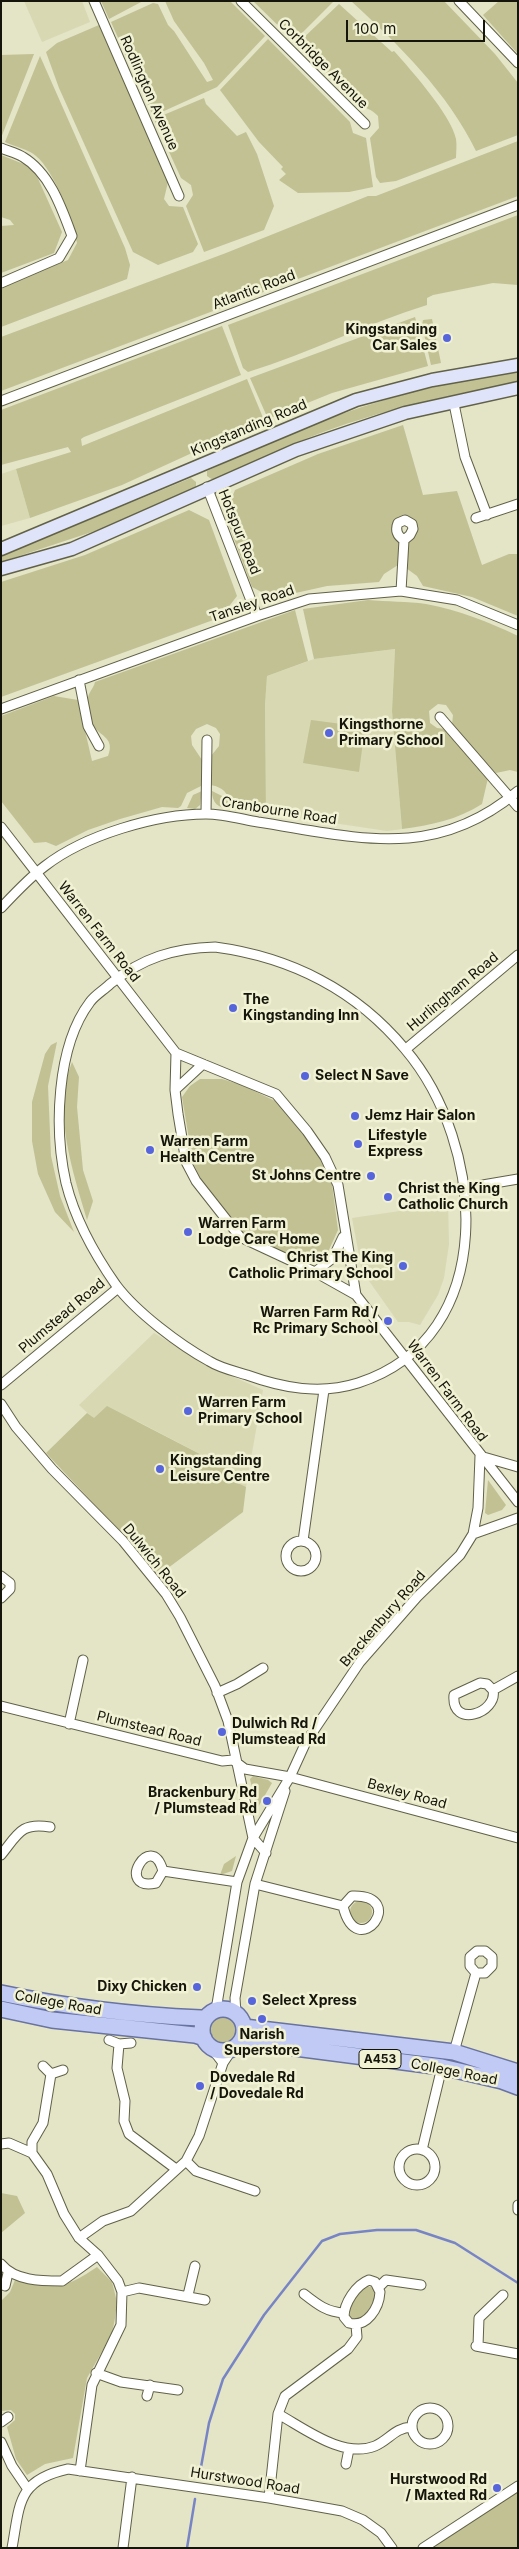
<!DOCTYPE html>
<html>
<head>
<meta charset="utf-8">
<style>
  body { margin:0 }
  #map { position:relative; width:519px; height:2549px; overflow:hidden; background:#e4e4c7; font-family:Inter,sans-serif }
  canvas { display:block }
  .frame { position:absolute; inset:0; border:2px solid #15150b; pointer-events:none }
  .scale { position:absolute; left:346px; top:20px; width:139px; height:22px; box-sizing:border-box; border:2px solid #15150b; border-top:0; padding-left:6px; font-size:15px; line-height:18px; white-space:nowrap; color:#15150b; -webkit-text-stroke:4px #f1f1d4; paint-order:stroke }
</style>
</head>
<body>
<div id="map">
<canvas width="519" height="2549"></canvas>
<div class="frame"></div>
<div class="scale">100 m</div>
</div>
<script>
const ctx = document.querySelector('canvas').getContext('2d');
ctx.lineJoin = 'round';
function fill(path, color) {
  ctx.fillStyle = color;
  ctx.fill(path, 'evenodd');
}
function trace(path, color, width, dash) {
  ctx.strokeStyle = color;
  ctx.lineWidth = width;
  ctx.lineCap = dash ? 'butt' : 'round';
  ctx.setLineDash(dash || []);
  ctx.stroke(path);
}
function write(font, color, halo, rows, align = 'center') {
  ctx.font = font + ' Inter,sans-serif';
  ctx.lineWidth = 5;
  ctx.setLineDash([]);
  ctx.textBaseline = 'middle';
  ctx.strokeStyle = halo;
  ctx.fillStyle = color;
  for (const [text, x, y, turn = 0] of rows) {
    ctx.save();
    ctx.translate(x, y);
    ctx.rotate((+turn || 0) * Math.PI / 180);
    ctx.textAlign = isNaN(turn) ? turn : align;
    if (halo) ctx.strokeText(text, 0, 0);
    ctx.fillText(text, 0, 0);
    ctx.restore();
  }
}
fill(new Path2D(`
  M24,1H82L90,22L42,42Z
  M16,469L30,518L1,526V474Z
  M395,649L392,711L402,829L387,831L266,813L265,705L267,676L314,659Z
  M448,1204L449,1244L444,1278L438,1295L420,1325L409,1322H398L362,1271L352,1218Z
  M154,1333L209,1366L263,1390L246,1487L222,1475L225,1467L137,1421L94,1419L79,1405Z`), '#d8d8b3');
fill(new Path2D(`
  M101,1H143L109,19Z
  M165,1H230L265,36L217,87L153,116L111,22L153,3L158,4L168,25L174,31L207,82L213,80L204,63L174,21Z
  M253,1H334L294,41Z
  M351,1H444L495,54L518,83V135L476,151C448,93 399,45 351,1Z
  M499,1H518V54L483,15Z
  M339,4L392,52L394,51C411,70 451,115 456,139C457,145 456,152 456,158L396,181L380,183L376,177L370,138L379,128L378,116C372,109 364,108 356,102L297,44Z
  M99,25L168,182L164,199L169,206L183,207L198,244L193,252L158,265L133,252L59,88L46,52L57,43Z
  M268,39L350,122L353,133L366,138L373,187L349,192L298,193L279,180L286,174L281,169L283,167L259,142L220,90Z
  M34,54L1,138V55Z
  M40,56L125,248L130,265L127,279L1,327V287L68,260L77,243C72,219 55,172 36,156C28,149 15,147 5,142Z
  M204,98L206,104L237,136L246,132L257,154L274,206L264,230L204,252L186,206L193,195L191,185L181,178L154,119Z
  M518,141V196L1,391V337L226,253L368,196H376Z
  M1,155L26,165L35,172L62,232L54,253L1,273V226L14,225L10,220L1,217Z
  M518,215V285L493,283L433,295L427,298V305C366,324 309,353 248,372L243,368L228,325Z
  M415,317L428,366L332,393L268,419L250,378Z
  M432,319L441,363L431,365L422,325L423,320Z
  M222,326L241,375L84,437L81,439L82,446L247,379L264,420L122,485L30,518L16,469L71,452L68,447L1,465V410Z
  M518,371V383C448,394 361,415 296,443C268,455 241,469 213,480L207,476V471C242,455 276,438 312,425C378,399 447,381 518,371Z
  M403,425L423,495L457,491L482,565L509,554H518V616L472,597L423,586L417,576L406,568L408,541L417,531L400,519L398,565L384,574L379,582L327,586L273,598L252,587L225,515L235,490L318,454Z
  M191,478L196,482V488L107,527L1,562V556Z
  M189,510L209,520L237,596L230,605L227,615L1,697V582L85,555Z
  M368,600C387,602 407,601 426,604C458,610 489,622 518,636V772L510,770L496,773L452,725L453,715L446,705L438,704L429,711L430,723L437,728L446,729L488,778L482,804C457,820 431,825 402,829L392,711L395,649L314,659L303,609Z
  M295,610L308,661L267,676L265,705L266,813L234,810C229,797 226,787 210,785L211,756L219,746L220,734L216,728L207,724L196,729L191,736L192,745L202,760L201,786L187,793L181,806L178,808L162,807L120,819L88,830L56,846L46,842L34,843L1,801V716L54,696L78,700L92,761L108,756C116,736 97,736 92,723C89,717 88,707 88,700C87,694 94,688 95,682Z
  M311,720L365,727L359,772L303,763Z
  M202,791L200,805L195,809L187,808L193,795Z
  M212,791L226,798L232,807L230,809C218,808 212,803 212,791Z
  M57,1042L48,1086L51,1156L60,1196L74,1232L55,1212L38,1174L32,1141V1102L45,1054L51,1045Z
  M72,1062L79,1077L77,1107L83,1170L93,1201L87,1220C73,1172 52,1112 72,1062Z
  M200,1079H222L242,1085L275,1101L291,1117L321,1158L332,1184L338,1230L328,1252L312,1265L260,1243L242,1232L202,1181L193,1163L182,1097L190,1086Z
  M107,1406L225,1467L222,1475L246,1487L243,1512L160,1574L46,1453L87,1413L94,1418Z
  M488,1480L506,1505L502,1510L488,1515L485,1513Z
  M253,1776L268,1780L272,1783L257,1809L250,1779Z
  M236,1856L232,1871L220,1875L224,1864Z
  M350 1912a11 11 0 1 1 22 0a11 11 0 1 1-22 0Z
  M211 2030a14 14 0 1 1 28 0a14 14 0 1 1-28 0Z
  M1,2193L17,2196L25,2213L1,2233Z
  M97,2267L112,2282L117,2302L115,2318L112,2334L87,2378L73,2458L45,2464L27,2475L16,2459L7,2427L15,2420V2414L11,2410L1,2411V2301L10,2292L15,2280C57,2286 60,2292 97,2267Z
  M365,2287H371L375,2292L374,2308L356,2321H351L347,2317L351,2303Z
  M518,2491V2548H430Z`), '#c1c193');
trace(new Path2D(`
  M199,2478L209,2423L223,2379L264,2315L322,2241L340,2234L377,2230H416L455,2243L518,2283
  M187,2548L195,2499`), '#7885c4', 2.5);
const minor = new Path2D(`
  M94,1L179,196
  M241,1L365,124
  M459,1L518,63
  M1,148C8,151 17,153 23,157C50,173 62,209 72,236L59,258L1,283
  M1,401L518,205
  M454,404L465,457L487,515
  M207,487L257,616
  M476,518L518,504
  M401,591L404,540L410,535L413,529L412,524L405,520L398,523C395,530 397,536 404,540
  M79,680L88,726L99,746
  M1,709L257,616L309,599L401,591L457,600L518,625
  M440,717L518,807
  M206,814L207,740
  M1,827L176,1053L276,1094L307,1131L325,1157L338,1185L356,1295
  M1,908C15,893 29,878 45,866C85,835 156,814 206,814C223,814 241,819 258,822C356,837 434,862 518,791
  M215,947C290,957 356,990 405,1049C486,1144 501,1337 358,1383C320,1395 283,1388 247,1375C234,1371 220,1368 209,1361C180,1345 136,1312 116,1285C95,1255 75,1219 66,1183C54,1130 56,1047 90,1002C95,995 104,990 110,984C142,958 174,948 215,947Z
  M406,1049L518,955
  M176,1053L175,1090L178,1114L186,1162L196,1181L240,1237L315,1272L356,1295L518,1502
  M175,1090L203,1064
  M465,1188L518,1179
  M315,1272L333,1258L343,1237
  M1,1385L118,1288
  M1,1404L16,1427L52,1469L123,1541L166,1594L180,1617L215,1686L228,1721L253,1838L266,1853
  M480,1456L518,1467
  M473,1534L518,1518
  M303,1541L324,1390
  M286 1556a15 15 0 1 1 30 0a15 15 0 1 1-30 0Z
  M1,1576L10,1583V1589L1,1598
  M480,1683L487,1684L493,1690C498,1713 451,1729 454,1695Z
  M493,1690L518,1676
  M217,1693L237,1684L263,1668
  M1,1706L222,1761L233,1760L245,1769L290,1777L518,1838
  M69,1724L83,1660
  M1,1855C18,1834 21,1822 50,1827
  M163,1871L156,1883C114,1892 151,1828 163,1871L237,1882
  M255,1884L343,1906L352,1896C410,1894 357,1965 343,1906
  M216,2010L237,1882L253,1838L290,1777L306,1742L360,1662L417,1597L460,1555L473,1534L478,1508L480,1456
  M236,2014L235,1998L255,1884L285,1791
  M109,2040L119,2044L117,2068L125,2101L124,2121L129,2134L176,2169
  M119,2044L131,2043
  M210,2046L223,2063
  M454,2052L476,1973H485L492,1966V1957L485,1951H477L470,1957V1966L476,1973
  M51,2074L63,2070
  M1,2144L9,2143L32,2153L47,2174L64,2214L79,2238L98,2255L118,2281L122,2292L121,2325L92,2385L80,2471
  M399 2167a18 18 0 1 1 36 0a18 18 0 1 1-36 0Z
  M422,2150L442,2067
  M32,2153V2142L43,2123L51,2074L43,2066
  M186,2161L196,2171L255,2191
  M518,2205V2210
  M79,2238L103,2221L131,2211L186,2161L199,2136L223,2063L233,2048
  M1,2264C15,2281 41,2281 62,2281L98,2255
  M369,2280L375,2282L380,2292C379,2308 367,2328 349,2323L344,2317C344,2303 356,2285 369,2280Z
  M5,2286L8,2273
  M379,2287L386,2280L421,2285
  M122,2292L139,2288L205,2300
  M304,2294C318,2305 327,2312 344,2313
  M188,2295L195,2266
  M476,2346L518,2354
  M478,2346L479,2318L503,2295
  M96,2373L121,2382L178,2390
  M147,2396L150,2385
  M412 2426a18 18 0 1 1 36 0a18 18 0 1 1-36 0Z
  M278,2414C304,2428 343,2459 375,2446C389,2440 395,2428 411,2427
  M1,2422L8,2417
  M1,2442L12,2466L27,2488
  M346,2464L349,2449
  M269,2498L278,2414L285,2396L348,2349L357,2337L356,2325
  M12,2548C20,2504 17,2480 68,2469L269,2498L342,2511L363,2520L381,2533L392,2548
  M123,2548L132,2477
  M423,2548L518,2486`);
const secondary = new Path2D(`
  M1,549L356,400L432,380L518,365
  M1,569L72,549L296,450L405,413L518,388`);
const primary = new Path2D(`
  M1,1993C67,2007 133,2015 201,2018L204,2021
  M1,2009L52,2020L195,2035L204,2038
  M202 2030a21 21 0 1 1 42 0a21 21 0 1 1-42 0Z
  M244,2027L454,2052L518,2072
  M241,2041L442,2067L502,2081L518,2087`);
trace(minor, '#616147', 11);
trace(secondary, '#616147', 15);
trace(primary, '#69739f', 18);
trace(minor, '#fff', 9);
trace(secondary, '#e0e4fa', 12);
trace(primary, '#c0caf5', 15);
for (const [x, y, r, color] of [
  [447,338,5,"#5765dc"],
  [329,733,5,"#5765dc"],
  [233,1008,5,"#5765dc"],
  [305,1076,5,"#5765dc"],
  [355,1116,5,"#5765dc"],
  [358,1144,5,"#5765dc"],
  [150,1150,5,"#5765dc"],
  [371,1176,5,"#5765dc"],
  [388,1197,5,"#5765dc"],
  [188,1232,5,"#5765dc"],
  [403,1266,5,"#5765dc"],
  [388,1321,5,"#5765dc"],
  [188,1411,5,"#5765dc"],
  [160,1469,5,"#5765dc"],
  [222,1732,5,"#5765dc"],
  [267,1801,5,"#5765dc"],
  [197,1987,5,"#5765dc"],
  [252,2001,5,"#5765dc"],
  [262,2019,5,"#5765dc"],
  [200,2086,5,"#5765dc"],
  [497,2488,5,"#5765dc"]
]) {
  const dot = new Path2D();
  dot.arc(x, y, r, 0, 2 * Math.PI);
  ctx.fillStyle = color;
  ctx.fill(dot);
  trace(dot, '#f1f1d4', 2);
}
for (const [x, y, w] of [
  [380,2059,42]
]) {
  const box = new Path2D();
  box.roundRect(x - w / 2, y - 9.5, w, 19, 4);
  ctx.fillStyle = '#f1f1d4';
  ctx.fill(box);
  trace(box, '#15150b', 1);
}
write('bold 12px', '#15150b', null, [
  ["A453",380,2059]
]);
write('14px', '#15150b', '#f1f1d4', [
  ["Corbridge Avenue",323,64,45],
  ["Rodlington Avenue",149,93,66],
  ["Atlantic Road",254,290,-21],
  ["Kingstanding Road",249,428,-23],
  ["Hotspur Road",239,532,68],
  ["Tansley Road",252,604,-19],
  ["Cranbourne Road",279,811,9],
  ["Warren Farm Road",99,932,52],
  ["Hurlingham Road",453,992,-40],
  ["Plumstead Road",62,1316,-40],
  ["Warren Farm Road",447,1391,53],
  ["Dulwich Road",154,1561,51],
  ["Brackenbury Road",383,1619,-49],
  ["Plumstead Road",149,1729,14],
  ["Bexley Road",407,1794,15],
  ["College Road",58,2003,10],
  ["College Road",454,2072,11],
  ["Hurstwood Road",245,2481,9]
]);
write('bold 14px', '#15150b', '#f1f1d4', [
  ["Kingstanding",437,330,"right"],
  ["Car Sales",437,346,"right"],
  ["Kingsthorne",339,725],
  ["Primary School",339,741],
  ["The",243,1000],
  ["Kingstanding Inn",243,1016],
  ["Select N Save",315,1076],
  ["Jemz Hair Salon",365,1116],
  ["Lifestyle",368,1136],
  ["Express",368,1152],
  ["Warren Farm",160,1142],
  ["Health Centre",160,1158],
  ["St Johns Centre",361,1176,"right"],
  ["Christ the King",398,1189],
  ["Catholic Church",398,1205],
  ["Warren Farm",198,1224],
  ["Lodge Care Home",198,1240],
  ["Christ The King",393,1258,"right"],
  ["Catholic Primary School",393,1274,"right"],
  ["Warren Farm Rd /",378,1313,"right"],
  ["Rc Primary School",378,1329,"right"],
  ["Warren Farm",198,1403],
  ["Primary School",198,1419],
  ["Kingstanding",170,1461],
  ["Leisure Centre",170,1477],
  ["Dulwich Rd /",232,1724],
  ["Plumstead Rd",232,1740],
  ["Brackenbury Rd",257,1793,"right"],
  ["/ Plumstead Rd",257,1809,"right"],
  ["Dixy Chicken",187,1987,"right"],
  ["Select Xpress",262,2001],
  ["Narish",262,2035,"center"],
  ["Superstore",262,2051,"center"],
  ["Dovedale Rd",210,2078],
  ["/ Dovedale Rd",210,2094],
  ["Hurstwood Rd",487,2480,"right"],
  ["/ Maxted Rd",487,2496,"right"]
], 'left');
</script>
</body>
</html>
